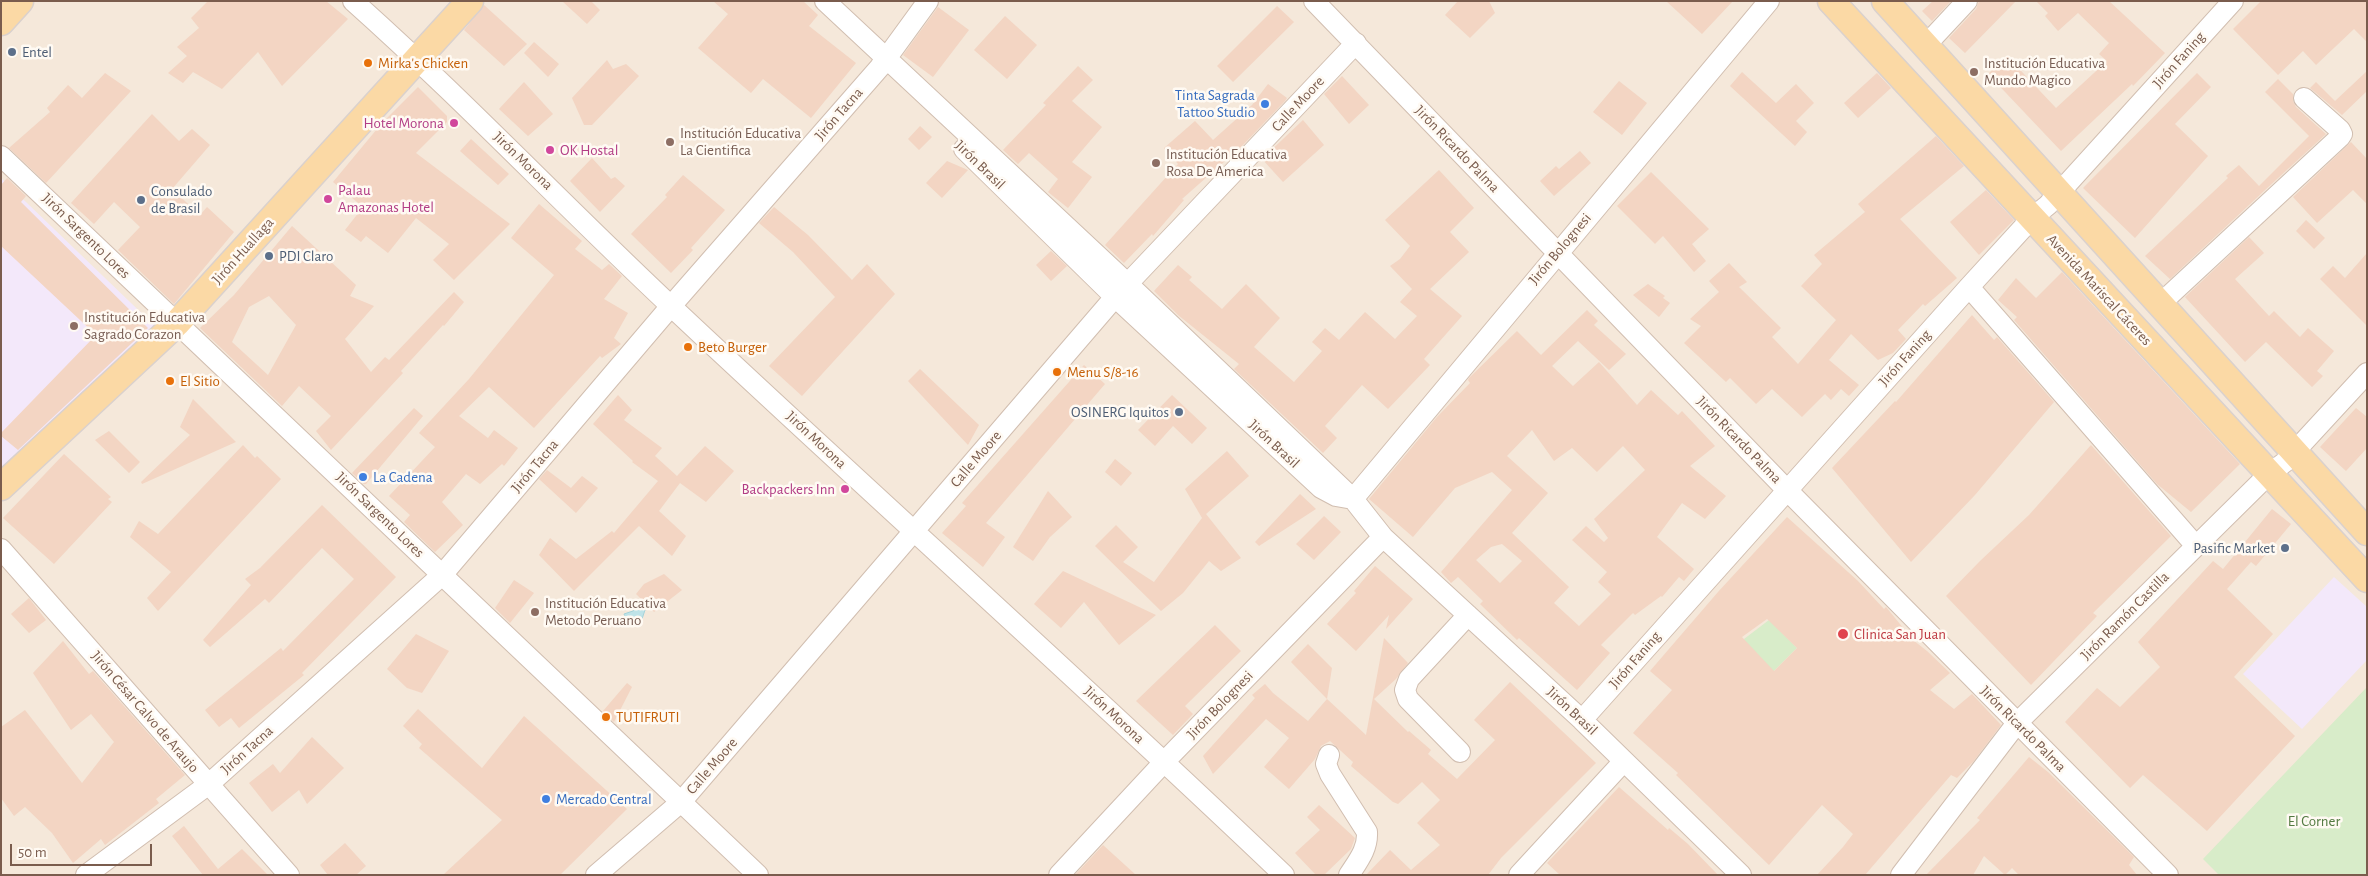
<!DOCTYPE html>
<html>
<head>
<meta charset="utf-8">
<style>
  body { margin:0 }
  #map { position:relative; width:2368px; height:876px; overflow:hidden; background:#fdf6ec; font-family:"Alegreya Sans",sans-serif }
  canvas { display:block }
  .frame { position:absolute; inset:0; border:2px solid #7a5c4d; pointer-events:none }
  .scale { position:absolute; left:10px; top:844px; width:142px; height:22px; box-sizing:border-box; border:2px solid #7a5c4d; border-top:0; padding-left:6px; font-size:15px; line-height:18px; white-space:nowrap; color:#7a5c4d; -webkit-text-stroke:4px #fffaf3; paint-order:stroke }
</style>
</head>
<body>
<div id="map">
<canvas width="2368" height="876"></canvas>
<div class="frame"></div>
<div class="scale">50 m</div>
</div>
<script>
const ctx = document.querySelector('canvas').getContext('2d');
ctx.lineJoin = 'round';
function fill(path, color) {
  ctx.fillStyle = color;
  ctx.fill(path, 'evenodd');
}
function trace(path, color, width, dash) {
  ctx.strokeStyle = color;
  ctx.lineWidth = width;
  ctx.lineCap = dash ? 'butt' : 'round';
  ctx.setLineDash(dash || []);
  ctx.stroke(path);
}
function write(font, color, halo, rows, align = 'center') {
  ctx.font = font + ' "Alegreya Sans",sans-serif';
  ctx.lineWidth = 5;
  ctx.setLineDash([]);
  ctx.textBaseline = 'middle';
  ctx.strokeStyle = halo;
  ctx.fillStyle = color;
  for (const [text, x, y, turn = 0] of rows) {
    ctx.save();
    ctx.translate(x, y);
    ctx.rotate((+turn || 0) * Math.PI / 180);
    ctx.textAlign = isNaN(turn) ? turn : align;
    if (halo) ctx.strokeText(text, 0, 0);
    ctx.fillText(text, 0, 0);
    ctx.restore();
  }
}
fill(new Path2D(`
  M1,1H2367V875H1Z`), '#f5e8da');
fill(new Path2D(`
  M1,178L156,327L1,470Z
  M2334,577L2367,607V660L2302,729L2243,674Z`), '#f3e8fa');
fill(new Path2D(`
  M1769,620L1797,648L1761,684L1744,639Z
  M2367,687V875H2219L2203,859Z`), '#d8ecc9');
const water = new Path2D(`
  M635,604L646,607L641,622L628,626L624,614L633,611Z`);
fill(water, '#bfe3e8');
trace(water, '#a5d3da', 1);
fill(new Path2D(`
  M208,1H326L348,19L282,86L258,52L222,89L193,72L183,83L168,73L187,56L177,47L199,28L191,18Z
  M562,1H591L600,10L587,24Z
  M713,1H803L818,15L809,26L856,63L811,118L763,79L751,93L698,48L728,14Z
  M1458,1H1489L1495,13L1470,38L1445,15Z
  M1666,1H1733L1702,34Z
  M1933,1H1951L1932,21L1922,11Z
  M1979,1H2016L1965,53L1949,38L1976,9Z
  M2036,1H2109L2165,53L2133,86L2132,84L2061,151L1988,74L2007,56L2056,108L2107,61L2099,54L2109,43L2078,13L2058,31L2045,16L2048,13Z
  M2261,1H2367V42L2354,29L2316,65L2303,51L2278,75L2233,29Z
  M484,5L527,44L504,66L464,30Z
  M1277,6L1294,22L1233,82L1217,66Z
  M938,7L969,30L933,77L903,55Z
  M1005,16L1037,45L1007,79L974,50Z
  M534,42L559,64L548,77L524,53Z
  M607,60L613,69L626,64L639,76L592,125H584L572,98Z
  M1078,66L1093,80L1072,101L1102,127L1072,162L1092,177L1068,208L1048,192L1058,179L1029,153L1018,164L1003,150L1046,105L1043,103Z
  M2367,71V91L2342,115L2310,88L2316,82L2335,101Z
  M1742,72L1776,103L1796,84L1814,103L1796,121L1807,132L1795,146L1730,86Z
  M105,73L131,91L46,183L9,148L50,112L47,108L68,85L82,98Z
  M1877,73L1891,88L1858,118L1844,103Z
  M2197,73L2211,87L2175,124L2208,156L2135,238L2083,188Z
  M1342,76L1369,105L1349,124L1324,94Z
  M2278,79L2293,94V101L2296,107L2326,134L2264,191L2259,186L2264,191L2170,279L2145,256L2228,178L2226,176L2239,165L2259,186L2309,136L2265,92Z
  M1619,81L1647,103L1622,135L1593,112Z
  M524,82L553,114L528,136L499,109Z
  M1268,84L1287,98L1285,101L1242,146L1182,199L1184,200L1153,236L1152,234L1124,263L1105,245L1178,164L1164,148L1195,121L1213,140L1252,105Z
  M418,87L447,116V122L416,153L510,224L454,280L433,260L449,244L416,218L388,253L366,236L361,242L345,230L363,207L333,182L382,123Z
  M152,114L179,141L192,129L210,145L172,189L200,215L207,207L234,232L174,304L118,250L140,227L114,202L94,224L71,203Z
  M1303,120L1324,145L1283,182L1262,159Z
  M920,126L932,137L919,150L908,139Z
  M1936,136L1964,166L1900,219L1957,278L1925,306L1923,304L1898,330L1906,339L1893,353L1878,360L1851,334L1829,360L1859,385L1849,396L1841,389L1831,400L1825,394L1802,417L1772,389L1756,404L1730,378L1726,382L1684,343L1701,326L1690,319L1719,292L1709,281L1729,263L1747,282L1739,287L1781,328L1772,337L1798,364L1836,320L1801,286L1822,264L1814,255L1865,212L1858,204Z
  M471,139L509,174L498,185L460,151Z
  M2351,142L2367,159V204L2353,190L2317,223L2293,197Z
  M1580,151L1591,163L1554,196L1540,181L1556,166L1559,169Z
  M592,158L611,179L615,177L625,186L600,212L570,181Z
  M947,161L968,170L942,198L926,183Z
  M1439,170L1474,208L1450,232L1469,252L1430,289L1462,316L1424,359L1430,365L1388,409L1362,385L1325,426L1337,438L1323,453L1234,369L1239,364L1178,315L1154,291L1178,265L1192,277L1189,280L1222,309L1246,284L1280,318L1254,347L1294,382L1322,351L1312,342L1325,328L1339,340L1365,312L1395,339L1417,316L1400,302L1412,289L1390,266L1400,259L1410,246L1385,220Z
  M1651,172L1709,229L1692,244L1706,261L1694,272L1663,236L1655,244L1617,206Z
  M683,175L725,210L691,248L693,250L671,273L631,234L667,197L665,195Z
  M7,178L26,196L21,202L148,328L18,450L1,436V433L96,335L1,246V185Z
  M1986,190L2014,220L1979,255L1950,222Z
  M539,204L582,241L575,249L602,270L609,264L622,276L604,299L628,313L614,338L621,344L602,358L600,356L534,428L489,387L459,416L488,438L494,430L518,448L504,466L502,464L480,484L466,474L442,502L463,525L435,552L404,522L410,515L389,496L435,447L419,433L469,379L554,275L511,238Z
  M774,207L808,235L852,280L867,264L895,294L802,396L769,366L835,297L793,252L759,223Z
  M2306,220L2325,238L2314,249L2296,231Z
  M292,226L356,285L350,296L374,306L345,339L371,372L385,357L389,360L454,292L464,302L444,326L443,325L401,371L403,373L331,450L316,431L331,416L299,386L282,406L200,328L234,295ZM269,296L296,325L268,375L232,342L249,307Z
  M2249,237L2264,253L2235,279L2269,316L2274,311L2300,337L2308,328L2334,351L2317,371L2323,376L2312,387L2266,342L2245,362L2185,297Z
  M1051,251L1067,266L1051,281L1036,265Z
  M2367,253V326L2320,279L2333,266L2345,278Z
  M2062,272L2240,464L2191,512L2157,484L2014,320L2017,317L1998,300L2016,278L2036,298Z
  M1648,284L1665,296L1663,298L1670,303L1659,317L1633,295Z
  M1587,310L1598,321L1594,325L1626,354L1609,370L1578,341L1552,366L1573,386L1599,362L1637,405L1651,390L1678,415L1682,411L1715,446L1690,466L1726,496L1705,519L1682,503L1657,537L1694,569L1684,581L1679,577L1662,597L1661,596L1635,615L1633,613L1601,645L1610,653L1577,690L1519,638L1517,640L1480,604L1483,601L1458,577L1451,583L1441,572L1512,490L1492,472L1455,488L1413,537L1369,499L1437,417L1470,383L1468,380L1469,378L1517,331L1541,355ZM1532,430L1554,461L1572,448L1597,472L1623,446L1645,470L1594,519L1608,538L1604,542L1586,526L1572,540L1607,572L1598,582L1611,594L1579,626L1554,603L1569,587L1512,533L1548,493L1507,456ZM1502,544L1522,561L1500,583L1476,560L1491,547Z
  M1972,315L1994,340L1997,337L2054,402L1975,495L1911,562L1832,468L1895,401L1896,402Z
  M1084,365L1105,384L986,523L1005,537L983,567L942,533L966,506L962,503Z
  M920,369L979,425L968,445L908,381Z
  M618,395L632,410L624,420L662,448L655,456L677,476L705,446L734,471L706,502L680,483L659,511L686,536L672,556L639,526L574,591L539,555L550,538L576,559L612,531L614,533L658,481L632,462L633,461L593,424Z
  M1172,395L1207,428L1192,444L1173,426L1155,446L1138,430Z
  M193,399L236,442L142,484L141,482L190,435L180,427Z
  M414,408L423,416L366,484H364L352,473Z
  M2356,408L2367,417V448L2346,471L2320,447Z
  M109,431L140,462L129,473L95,440Z
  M243,445L255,458L257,456L281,479L158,611L147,598L171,572L130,537L139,521L158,534Z
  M2091,445L2171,536L2093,613L2097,616L2031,685L1946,596L1980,561L2029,515Z
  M1227,451L1249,476L1206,514L1241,558L1221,571L1209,561L1183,593L1161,611L1095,546L1116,525L1138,547L1123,562L1154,582L1202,518L1185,489Z
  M64,454L111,497L108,499L112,502L54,564L3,518Z
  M1115,459L1132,473L1121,486L1105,472Z
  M547,470L571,488L582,476L598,488L576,513L539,479Z
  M1048,491L1072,517L1050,537L1033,561L1013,547Z
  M1300,494L1316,509L1259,546L1255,542Z
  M322,505L396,577L302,673L304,675L239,728L231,718L219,727L205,710L281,648L283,651L354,579L322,548L269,603L265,599L210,647L203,640L251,585L245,579L260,568Z
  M2272,509L2291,524L2256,566L2251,562L2227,589L2273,634L2234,677L2295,736L2207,831L2143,775L2130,788L2065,722L2097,688L2120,707L2160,667L2138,642L2213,561L2223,569Z
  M1324,516L1341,532L1314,560L1296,544Z
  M1787,517L1858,581L1884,609L1886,607L1913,640L1927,651L1950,673L1930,690L1954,709L1972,694L2001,725L1973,762L1957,778L1951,775L1865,875H1817L1843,847L1853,834L1822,805L1769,865L1676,775L1678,773L1633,733L1672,690L1650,671L1718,592ZM1767,619L1797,648L1774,671L1742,637Z
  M1375,566L1413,599L1386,629L1389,615L1356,651L1327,624L1356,593L1354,591Z
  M1063,571L1156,615L1119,645L1084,602L1061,628L1034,604Z
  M664,574L682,590L654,612L636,594L644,584Z
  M514,580L534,593L510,623L495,608Z
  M29,598L46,620L29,633L11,614Z
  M1215,625L1241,651L1185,706L1193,714L1173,735L1136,701Z
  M416,634L449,651L422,693L407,688L387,669Z
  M1384,638L1408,663L1396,679L1374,699L1408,732L1409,731L1431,750L1428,754L1457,779L1495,740L1474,720L1510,682L1596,763L1501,858L1488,875H1366L1390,850L1411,870L1440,845L1417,823L1440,800L1422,782L1398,804L1393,802L1351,766L1353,762L1330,741L1321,746L1315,759L1289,789L1264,767L1289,738L1266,719L1213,774L1203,756L1255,698L1252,695L1265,684L1273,693L1308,721L1327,699L1366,735Z
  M63,641L89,674L93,671L185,775L156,799L159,803L105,845L101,839L73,863L52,833L25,807L14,816L1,798V727L25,710L82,783L114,742L91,714L71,730L33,673Z
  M1308,644L1332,668L1327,699L1291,662Z
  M627,683L632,687L614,722L603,711Z
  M418,709L482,768L524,716L627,809L560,875H443L502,820L419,748L422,744L403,726Z
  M312,737L344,768L307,804L299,790L272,812L249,783L273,764L280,773Z
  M2029,757L2048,772L2134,857L2129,865L2137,875H2019L2012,868L2005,875L1984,856L1973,875H1926L1980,820L1977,818Z
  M1619,787L1668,830L1669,828L1688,844L1718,875H1560L1547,863Z
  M1319,805L1355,838L1351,849L1324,875H1316L1295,853L1320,830L1307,817Z
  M184,826L218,869L242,849L268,875H203L172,836Z
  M345,843L366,866L356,875H328L320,865Z
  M1103,845L1136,875H1075Z`), '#f3d5c3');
const minor = new Path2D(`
  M353,1C464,100 565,207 673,308C875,498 1083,683 1284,875
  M825,1L1128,284L1353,499L1769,1
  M1314,1L1786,489L2168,875
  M1925,46L1967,1
  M964,149L1115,297L1321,488L1336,496L1353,499L1383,537L1582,720L1741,875
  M1,156L758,875
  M1969,287L2196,546
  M2160,304L2340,137L2342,134L2340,130L2304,98
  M1,549L289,875
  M1582,720L1969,287L2032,218L2048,205L2233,1
  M1460,752L1408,699L1405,690L1409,679L1468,615
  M1329,755L1326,764L1330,774L1367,832C1368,849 1358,861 1349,875
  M86,875L209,784L442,575L671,306L880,67L928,1
  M596,875L681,802L1115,297L1356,43
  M1059,875L1165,761L1383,537
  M1519,875L1624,761
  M1901,875L2017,723L2269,474L2285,462L2367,373`);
const major = new Path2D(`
  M1831,1L2367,579
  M1885,1L2367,532
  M1,22L20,1
  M1,487L177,323L470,1`);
trace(minor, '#d1beb0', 22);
trace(major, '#dad1cd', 29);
trace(minor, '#fff', 20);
trace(major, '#fbd9a5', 26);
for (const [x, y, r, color] of [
  [12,52,5,"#5c6f8a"],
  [368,63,5,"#e8710a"],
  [1974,72,5,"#8d6e63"],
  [1265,104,5,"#3f7fe0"],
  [454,123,5,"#d1479c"],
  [670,142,5,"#8d6e63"],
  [550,150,5,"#d1479c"],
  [1156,163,5,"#8d6e63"],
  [328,199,5,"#d1479c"],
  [141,200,5,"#5c6f8a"],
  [269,256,5,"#5c6f8a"],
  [74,326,5,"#8d6e63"],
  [688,347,5,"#e8710a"],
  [1057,372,5,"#e8710a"],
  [170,381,5,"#e8710a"],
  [1179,412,5,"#5c6f8a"],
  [363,477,5,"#3f7fe0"],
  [845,489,5,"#d1479c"],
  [2285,548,5,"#5c6f8a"],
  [535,612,5,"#8d6e63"],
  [1843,634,6,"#e0444e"],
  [606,717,5,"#e8710a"],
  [546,799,5,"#3f7fe0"]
]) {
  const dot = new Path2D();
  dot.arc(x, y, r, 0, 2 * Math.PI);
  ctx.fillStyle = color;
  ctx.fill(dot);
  trace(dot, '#fffaf3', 2);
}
write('15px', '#4e5e75', '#fffaf3', [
  ["Entel",22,52],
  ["Consulado",151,191],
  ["de Brasil",151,208],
  ["PDI Claro",279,256],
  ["OSINERG Iquitos",1169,412,"right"],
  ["Pasific Market",2275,548,"right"]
], 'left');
write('15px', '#7a5c4d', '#fffaf3', [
  ["Jirón Faning",2179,60,-48],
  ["Calle Moore",1298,104,-47],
  ["Jirón Tacna",839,114,-49],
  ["Jirón Ricardo Palma",1457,149,46],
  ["Jirón Morona",523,161,44],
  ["Jirón Brasil",980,165,44],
  ["Jirón Sargento Lores",86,236,44],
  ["Jirón Bolognesi",1560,249,-50],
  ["Jirón Huallaga",243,251,-48],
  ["Avenida Mariscal Cáceres",2099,290,47],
  ["Jirón Faning",1905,358,-48],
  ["Jirón Morona",816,440,43],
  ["Jirón Ricardo Palma",1739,440,46],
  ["Jirón Brasil",1274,444,43],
  ["Calle Moore",976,459,-49],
  ["Jirón Tacna",535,466,-50],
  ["Jirón Sargento Lores",380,515,44],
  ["Jirón Ramón Castilla",2125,616,-45],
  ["Jirón Faning",1635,660,-49],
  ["Jirón Bolognesi",1220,705,-46],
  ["Jirón Brasil",1572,711,43],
  ["Jirón César Calvo de Araujo",145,712,49],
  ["Jirón Morona",1114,715,43],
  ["Jirón Ricardo Palma",2023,729,45],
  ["Jirón Tacna",247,750,-42],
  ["Calle Moore",712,766,-49]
]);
write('15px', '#c56008', '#fffaf3', [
  ["Mirka's Chicken",378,63],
  ["Beto Burger",698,347],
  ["Menu S/8-16",1067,372],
  ["El Sitio",180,381],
  ["TUTIFRUTI",616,717]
], 'left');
write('15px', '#785e54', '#fffaf3', [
  ["Institución Educativa",1984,63],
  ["Mundo Magico",1984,80],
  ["Institución Educativa",680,133],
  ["La Cientifica",680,150],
  ["Institución Educativa",1166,154],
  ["Rosa De America",1166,171],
  ["Institución Educativa",84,317],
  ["Sagrado Corazon",84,334],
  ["Institución Educativa",545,603],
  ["Metodo Peruano",545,620]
], 'left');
write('15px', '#366cbe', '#fffaf3', [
  ["Tinta Sagrada",1255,95,"right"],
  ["Tattoo Studio",1255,112,"right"],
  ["La Cadena",373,477],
  ["Mercado Central",556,799]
], 'left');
write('15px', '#b23c85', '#fffaf3', [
  ["Hotel Morona",444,123],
  ["OK Hostal",560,150,"left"],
  ["Palau",338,190,"left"],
  ["Amazonas Hotel",338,207,"left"],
  ["Backpackers Inn",835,489]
], 'right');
write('15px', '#be3a42', '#fffaf3', [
  ["Clinica San Juan",1854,634]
], 'left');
write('15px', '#537a41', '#fffaf3', [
  ["El Corner",2314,821]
]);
</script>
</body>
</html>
